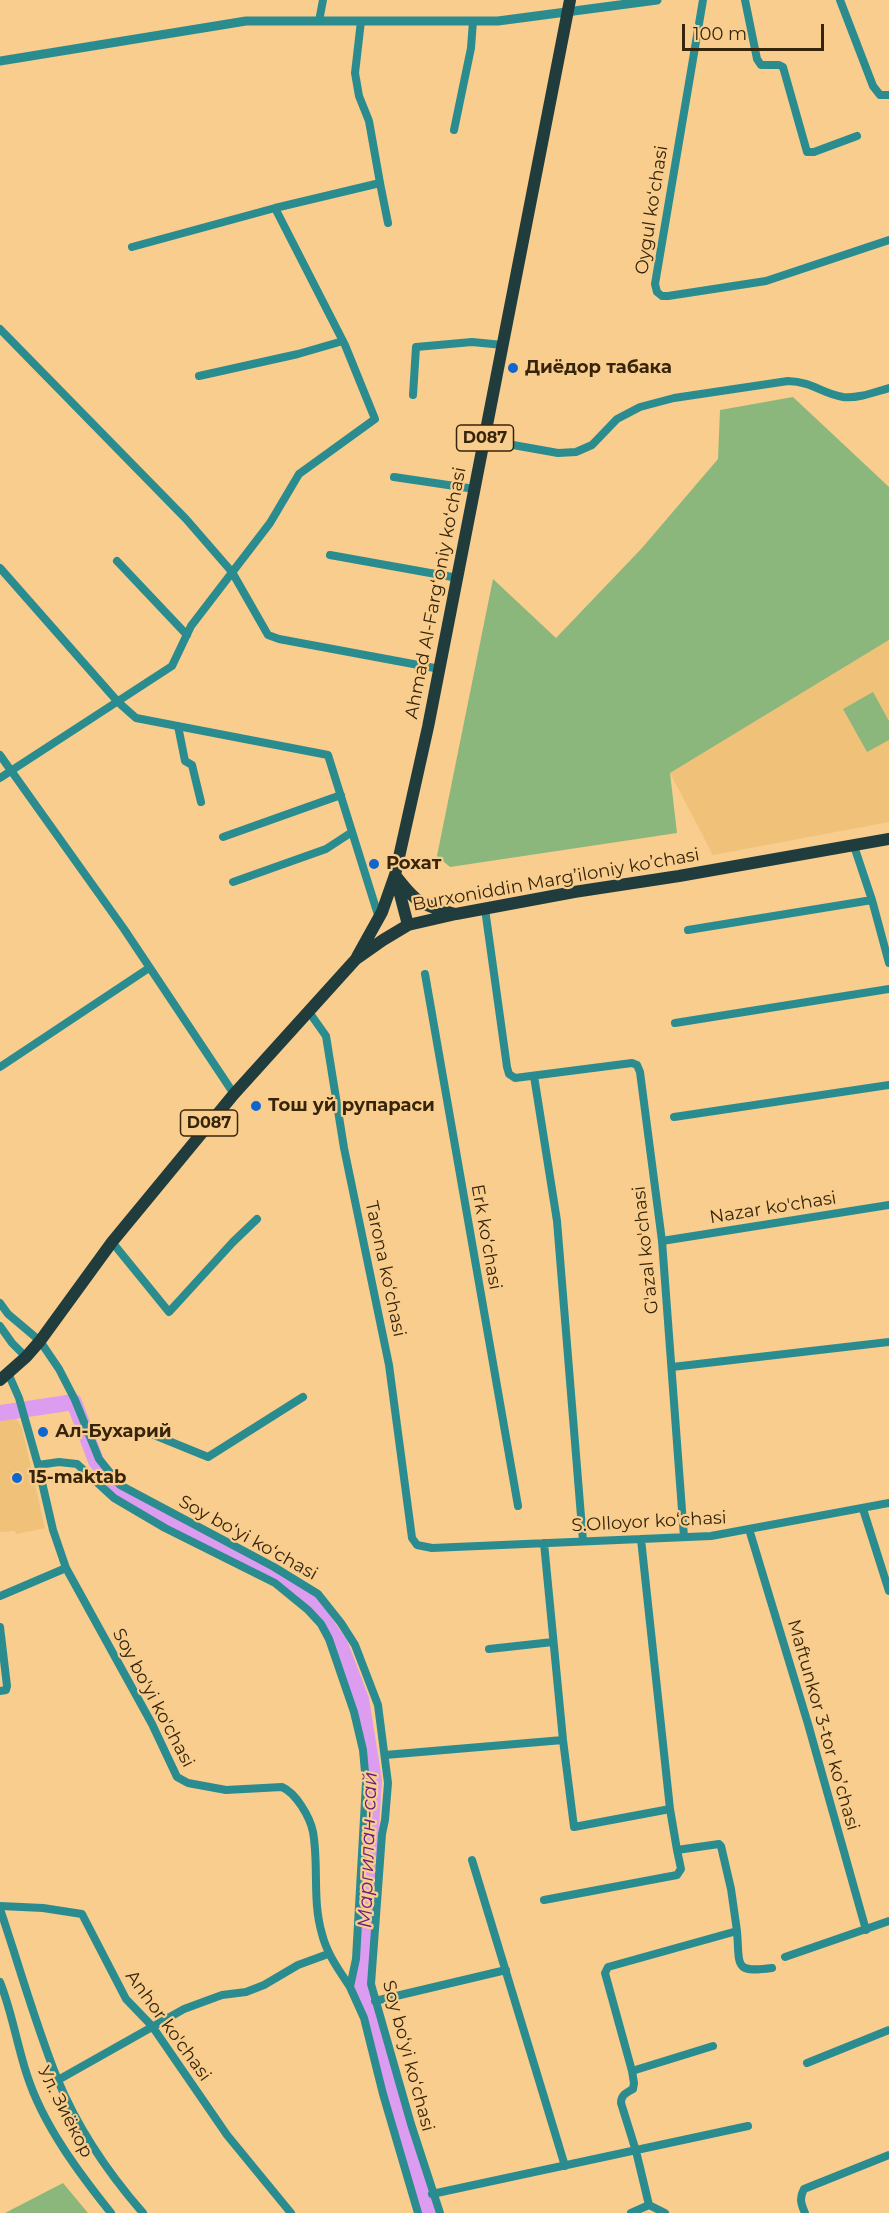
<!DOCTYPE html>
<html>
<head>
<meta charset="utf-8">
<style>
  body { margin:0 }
  #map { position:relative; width:889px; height:2213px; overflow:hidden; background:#f8cd8d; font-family:Montserrat,sans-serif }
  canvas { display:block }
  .scale { position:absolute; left:682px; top:24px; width:142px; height:27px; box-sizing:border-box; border:3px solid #36250a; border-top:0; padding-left:8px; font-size:18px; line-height:21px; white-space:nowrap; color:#36250a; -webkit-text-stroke:4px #f8cd8d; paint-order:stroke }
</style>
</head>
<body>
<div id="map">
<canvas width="889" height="2213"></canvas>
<div class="scale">100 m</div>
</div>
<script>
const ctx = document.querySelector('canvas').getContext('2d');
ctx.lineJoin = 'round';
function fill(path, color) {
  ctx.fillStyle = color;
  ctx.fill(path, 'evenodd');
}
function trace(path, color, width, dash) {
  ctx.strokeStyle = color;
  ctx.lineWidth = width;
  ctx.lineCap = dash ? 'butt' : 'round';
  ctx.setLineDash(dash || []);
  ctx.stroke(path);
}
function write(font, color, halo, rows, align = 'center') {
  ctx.font = font + ' Montserrat,sans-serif';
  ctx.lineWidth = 4.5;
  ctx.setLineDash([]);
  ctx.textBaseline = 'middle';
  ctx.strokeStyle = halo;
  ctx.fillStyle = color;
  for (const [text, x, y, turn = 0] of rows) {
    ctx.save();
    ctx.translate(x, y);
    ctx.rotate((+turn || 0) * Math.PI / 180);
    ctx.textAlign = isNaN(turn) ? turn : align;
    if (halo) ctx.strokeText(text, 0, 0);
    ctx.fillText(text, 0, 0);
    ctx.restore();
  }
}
fill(new Path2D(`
  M889,640V822L713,855L670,773Z
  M8,1406L22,1428L45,1528L16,1534L15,1531L0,1532V1410Z`), '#f0c179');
fill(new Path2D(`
  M793,397L889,487V640L670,773L677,833L450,867L437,856L493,579L556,638L642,548L718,459L720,410Z
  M873,692L889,721V740L867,752L843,709Z
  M63,2183L88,2213H5Z`), '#8cb77c');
trace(new Path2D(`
  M0,1413L74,1402L96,1461L117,1490L302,1589L340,1644L361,1699L374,1780L361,1981L373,2030L429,2213`), '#dc9df1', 16);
trace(new Path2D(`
  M703,0L655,284L657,292L662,296H668L766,281L889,240
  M745,0L757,59L761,65H779L783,67L807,152H814L857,136
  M840,0L873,86L880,95H889
  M319,21L323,0
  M454,130L471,48L473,21
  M380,183L388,223
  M132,247L275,208L380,183L369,121L359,96L355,73L361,21
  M0,329L186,519L232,572L268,635L279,639L440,669
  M199,376L298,354L343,341
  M413,395L416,347L472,342L503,345
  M485,440L558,453L576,452L592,445L617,419L640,407L674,398L788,381C813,382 821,393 843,397C857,399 875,392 889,388
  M394,477L475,489
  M330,555L458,578
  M117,561L187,635
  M0,568L118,702L136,718L328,755L379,918
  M178,726L185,761L192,765L201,802
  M0,755L124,929L234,1094
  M0,778L172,666L191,626L270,523L299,474L375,419L345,345L275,208
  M223,837L341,795
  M854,846L872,900L889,963
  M233,882L326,849L352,832
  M485,909L507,1067L509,1074L515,1078L632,1063L637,1065L640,1072L662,1241L684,1537
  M688,930L872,900
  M425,974L518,1506
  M309,1012L326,1036L344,1148L389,1365L412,1538L417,1545L432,1548L711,1536L889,1503
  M675,1023L889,989
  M0,1067L149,968
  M534,1076L557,1221L583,1541
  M674,1117L889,1085
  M662,1241L889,1205
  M112,1242L169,1312L233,1242L257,1219
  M0,1303L8,1314L40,1341L59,1369L75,1400L99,1459L120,1485L274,1567L318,1594L341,1623L355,1645L378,1705L388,1783L385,1820L382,1834L371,1984L411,2124L440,2213
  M0,1326L12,1343L26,1357
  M672,1367L889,1342
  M8,1373L19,1398L38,1465L59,1462L77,1464L114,1498L165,1528L275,1583L308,1610L321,1624L329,1639L354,1712L363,1750L366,1783L356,1959L350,1987L364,2018L383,2094L418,2213
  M88,1433L115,1432L149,1433L208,1457L303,1397
  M38,1465L53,1530L66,1568L152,1724L177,1777L188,1783L226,1790L282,1787C296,1793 310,1817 313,1832C319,1866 312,1900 322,1934C327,1954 339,1970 350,1987
  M863,1509L889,1591
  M749,1529L808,1724L866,1930
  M641,1539L670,1809
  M544,1543L563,1740L574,1827L670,1809L677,1850L719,1844L721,1846L731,1889L737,1931L608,1967L605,1973L632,2071L634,2083L633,2089C626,2093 621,2095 621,2103L636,2151L649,2205
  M0,1596L66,1568
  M0,1627L7,1686L6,1690L0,1691
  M489,1649L553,1642
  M385,1755L563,1740
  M472,1860L565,2166
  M544,1900L677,1875L681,1869L677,1850
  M0,1906L43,1908L82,1914L126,1999L152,2026L227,2135L291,2213
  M0,1909C19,1965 35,2023 57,2078C77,2127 109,2174 143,2213
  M737,1931C740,1966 733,1973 772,1968
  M785,1957L889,1921
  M0,1982C12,2012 17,2045 27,2075C43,2125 79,2173 111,2213
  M375,2001L506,1970
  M807,2063L889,2030
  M632,2071L713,2046
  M58,2080L184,2009L222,1995L246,1992L264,1985L298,1965L328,1954
  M432,2194L748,2126
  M631,2213L649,2205L665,2213
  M805,2213C801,2204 799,2198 804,2189L889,2155`), '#2b8c8f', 8);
trace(new Path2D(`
  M0,61L246,21H498L657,0`), '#2b8c8f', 9);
trace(new Path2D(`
  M408,925L395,875L428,727L570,0
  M357,957L382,912L395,875C417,904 420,904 455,914
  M0,1380L26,1357L40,1341L112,1242L234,1094L356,959L383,940L408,925L456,914L574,892L679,876L889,839`), '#213c3d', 12);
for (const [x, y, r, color] of [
  [513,368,6,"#0f66cf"],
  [374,864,6,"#0f66cf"],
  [256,1106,6,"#0f66cf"],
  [43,1432,6,"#0f66cf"],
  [17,1478,6,"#0f66cf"]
]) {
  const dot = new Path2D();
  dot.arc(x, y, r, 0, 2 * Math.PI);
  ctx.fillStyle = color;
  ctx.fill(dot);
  trace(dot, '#f8cd8d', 2);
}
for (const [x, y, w] of [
  [485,438,57],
  [209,1123,57]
]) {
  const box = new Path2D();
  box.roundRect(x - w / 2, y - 13, w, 26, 4.5);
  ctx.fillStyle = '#f8cd8d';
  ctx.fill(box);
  trace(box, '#36250a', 1.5);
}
write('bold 16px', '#36250a', null, [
  ["D087",485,438],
  ["D087",209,1123]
]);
write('18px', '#36250a', '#f8cd8d', [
  ["Oygul koʻchasi",652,210,-81],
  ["Ahmad Al-Fargʻoniy koʻchasi",436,593,-79],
  ["Burxoniddin Marg’iloniy ko’chasi",556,880,-10],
  ["Nazar ko'chasi",773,1208,-9],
  ["Erk koʻchasi",486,1237,80],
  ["G'azal ko'chasi",646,1250,-96],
  ["Tarona koʻchasi",385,1269,78],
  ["S.Olloyor koʻchasi",649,1522,-3],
  ["Soy boʻyi koʻchasi",248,1538,29],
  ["Soy bo'yi ko'chasi",153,1698,62],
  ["Maftunkor 3-tor koʼchasi",823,1725,74],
  ["Anhor ko'chasi",168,2026,54],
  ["Soy boʻyi koʻchasi",408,2056,75],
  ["Ул. Зиёкор",65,2112,63]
]);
write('bold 18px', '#36250a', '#f8cd8d', [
  ["Диёдор табака",525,368],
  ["Рохат",386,864],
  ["Тош уй рупараси",268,1106],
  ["Ал-Бухарий",55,1432],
  ["15-maktab",29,1478]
], 'left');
write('italic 20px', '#6c1f82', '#f8cd8d', [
  ["Маргилан-сай",368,1850,-88]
]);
</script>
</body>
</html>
